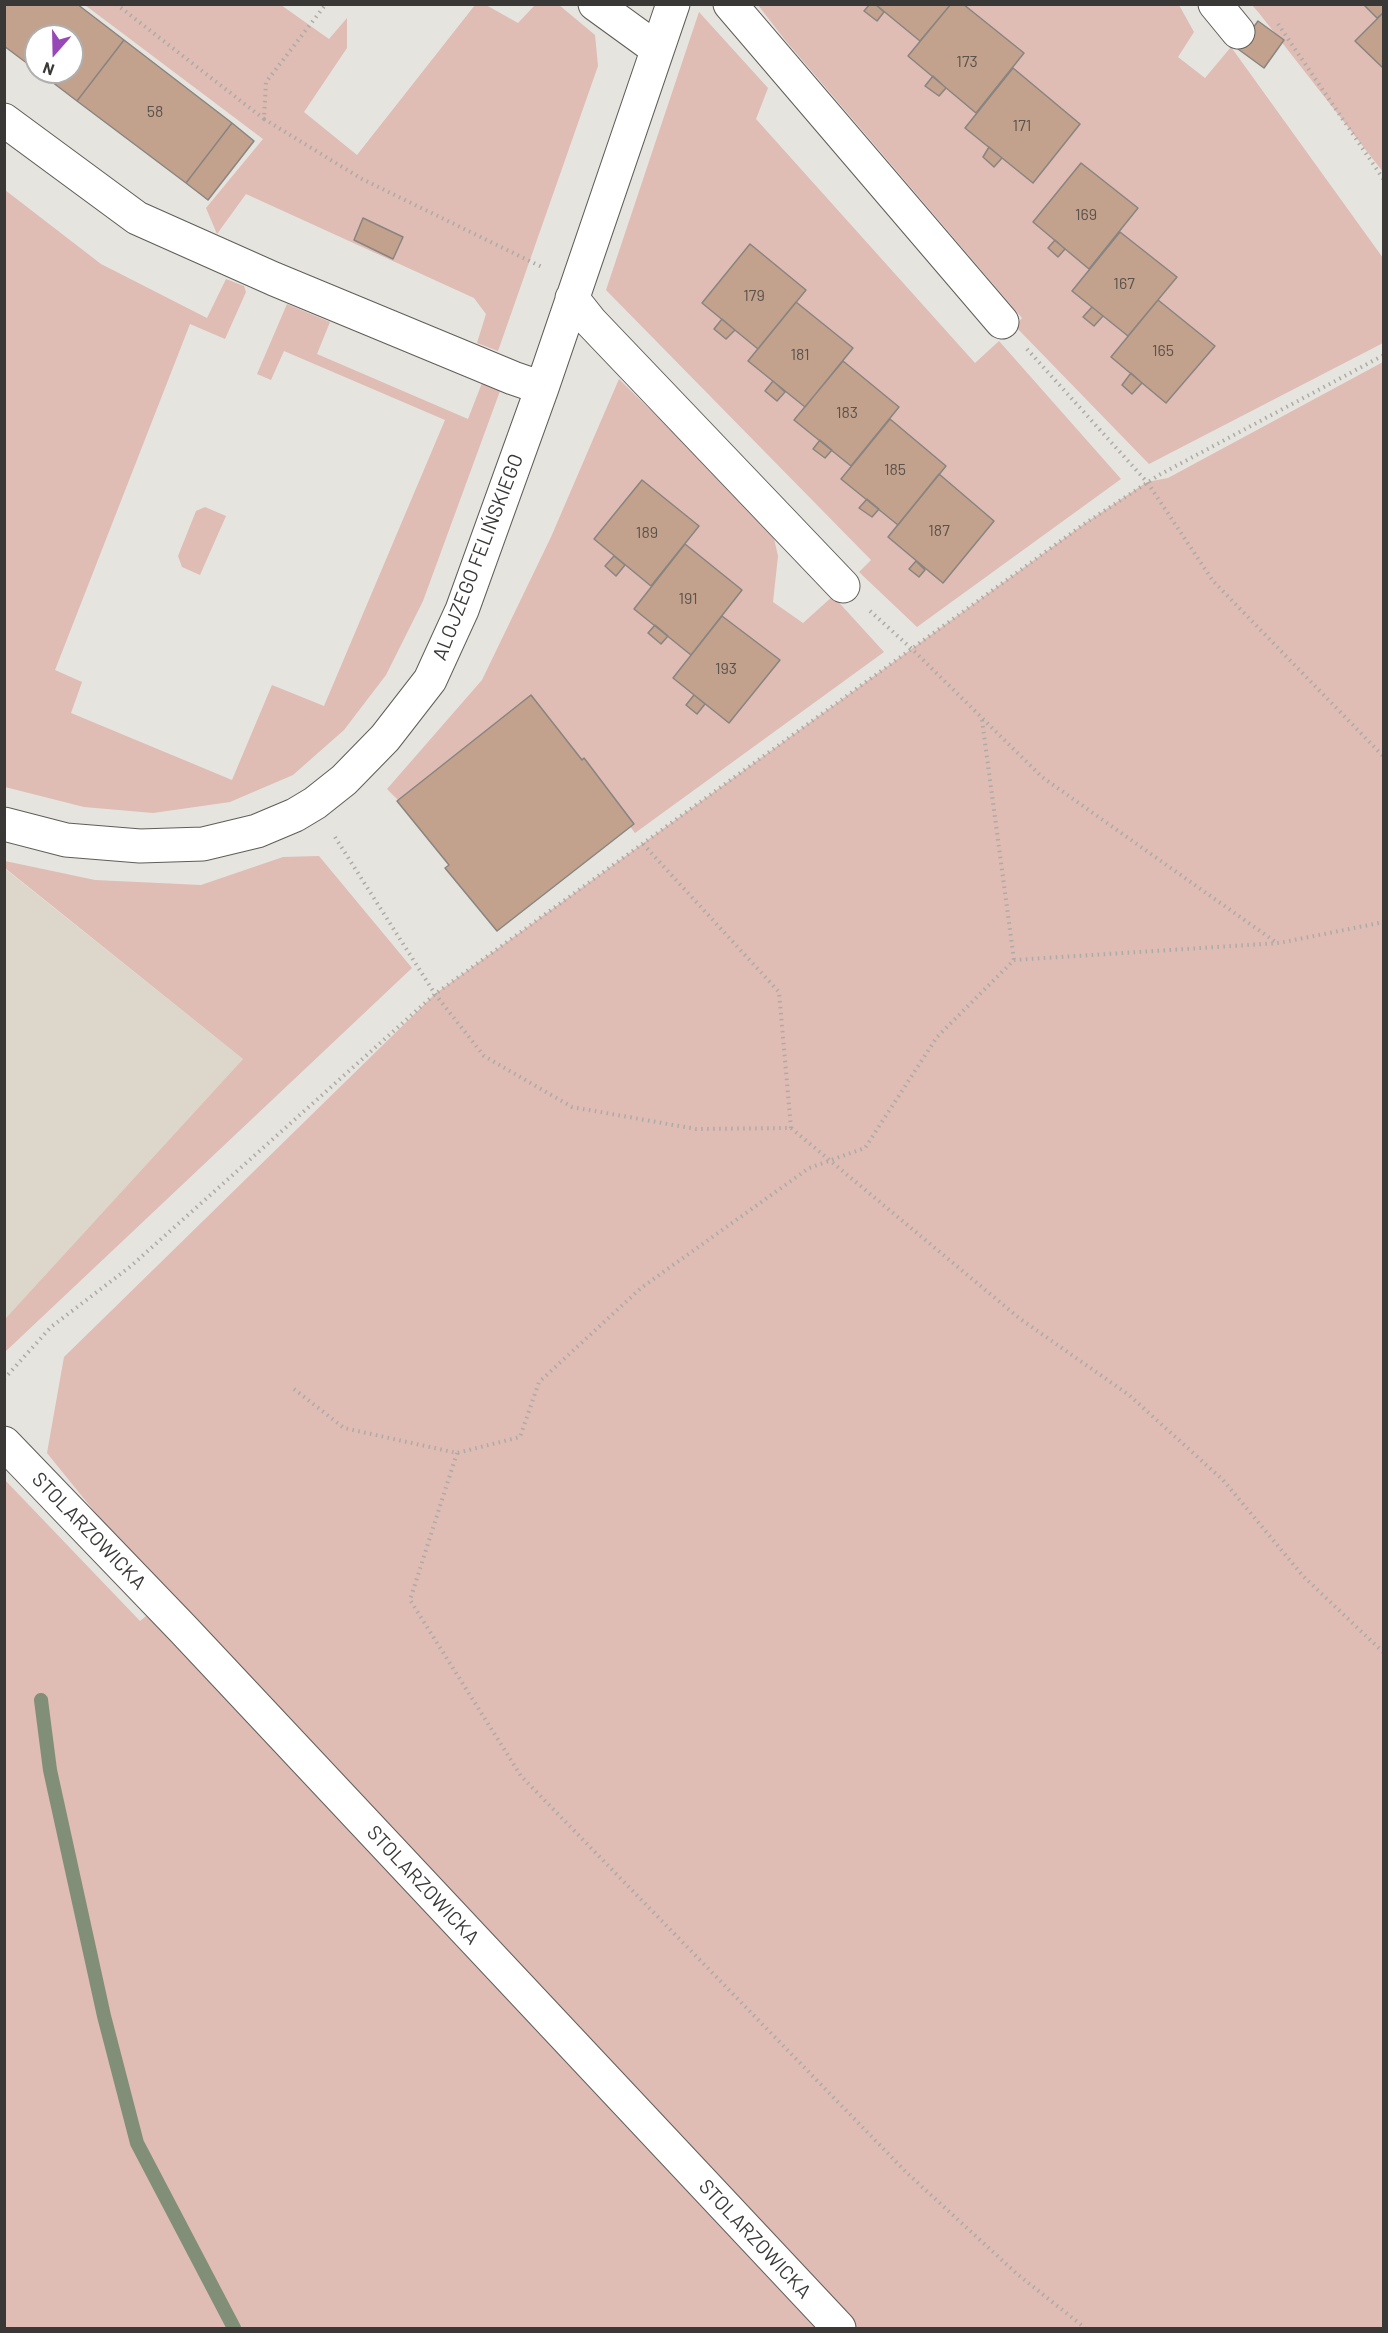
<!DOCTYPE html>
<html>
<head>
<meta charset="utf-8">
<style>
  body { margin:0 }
  #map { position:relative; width:1388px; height:2333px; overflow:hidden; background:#e6e4de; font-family:Barlow,sans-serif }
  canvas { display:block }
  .frame { position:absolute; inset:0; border:6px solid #393836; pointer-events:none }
  .north { position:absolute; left:24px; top:24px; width:60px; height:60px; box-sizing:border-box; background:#fff; border:2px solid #b0afaf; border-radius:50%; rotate:200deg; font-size:16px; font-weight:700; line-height:24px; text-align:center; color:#393836 }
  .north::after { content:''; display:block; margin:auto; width:21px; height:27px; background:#9847b7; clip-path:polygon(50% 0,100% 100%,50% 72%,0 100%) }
</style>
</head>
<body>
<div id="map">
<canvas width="1388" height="2333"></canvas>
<div class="frame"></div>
<div class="north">N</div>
</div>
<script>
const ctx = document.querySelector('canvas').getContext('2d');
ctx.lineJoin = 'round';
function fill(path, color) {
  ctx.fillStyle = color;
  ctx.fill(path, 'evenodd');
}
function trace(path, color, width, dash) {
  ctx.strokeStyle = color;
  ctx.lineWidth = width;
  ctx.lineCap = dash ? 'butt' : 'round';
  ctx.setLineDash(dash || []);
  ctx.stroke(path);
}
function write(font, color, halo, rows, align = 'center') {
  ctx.font = font + ' Barlow,sans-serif';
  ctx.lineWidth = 5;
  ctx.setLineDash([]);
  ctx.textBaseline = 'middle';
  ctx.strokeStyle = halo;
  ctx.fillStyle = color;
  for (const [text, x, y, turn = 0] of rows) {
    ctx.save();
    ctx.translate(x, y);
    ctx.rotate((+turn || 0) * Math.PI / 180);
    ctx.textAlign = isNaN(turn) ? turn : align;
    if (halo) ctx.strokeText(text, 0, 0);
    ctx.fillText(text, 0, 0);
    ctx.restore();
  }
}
fill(new Path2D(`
  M4,868L243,1059L5,1319H4Z`), '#ddd7cb');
fill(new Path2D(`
  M85,5H281L329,39L347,18V48L304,112L357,155L475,5H486L518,23L535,5H559L595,35L598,66L498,351L477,343L486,314L474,298L246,194L217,234L206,208L263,139Z
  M758,5H1179L1194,32L1178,57L1205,78L1231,47L1383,258V343L1149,464L1015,326L1022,318L785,40Z
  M1252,5H1383V172L1259,13Z
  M699,12L768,88L756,119L975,363L999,341L1121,479L917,627L859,572L871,560L606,290Z
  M5,190L101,264L207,318L226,279L244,286L246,292L225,339L190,324L55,670L82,682L71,713L232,780L272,685L324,706L445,420L284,351L271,380L257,374L287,304L330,322L317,354L468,419L482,383L500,391L423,601L386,675L344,730L293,775L230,802L153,813L84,807L5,787Z
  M1383,362V2328H5L4,1479L140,1621L166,1600L47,1453L64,1357L435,994L1084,524L1147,482L1168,478Z
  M619,379L772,530L778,556L773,602L803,623L833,596L884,652L635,833L534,698L399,801L387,789L482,680L551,537Z
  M205,507L226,516L200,575L182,567L178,556L196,511Z
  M319,856L412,968L5,1352V1319L243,1059L5,868V861L95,880L201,885L283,857Z`), '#dfbcb4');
trace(new Path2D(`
  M41,1700L50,1770L104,2016L137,2143L234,2328`), '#818f78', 14);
const building = new Path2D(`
  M4,4H77L124,40L77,101L39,72H72V36H36V70L4,46Z
  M870,4H875L884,12L877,21L864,11Z
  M875,4H951L920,41Z
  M951,4H963L1024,53L976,113L908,56Z
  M1363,4H1384V12L1377,18Z
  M1384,12V69L1355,41Z
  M1258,21L1284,40L1264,68L1238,49Z
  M124,40L232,123L186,183L77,101Z
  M1013,68L1080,124L1033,183L965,128Z
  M933,76L946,88L939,96L925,86Z
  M232,123L254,141L208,200L186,183Z
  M989,147L1002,158L994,167L983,157Z
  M1081,163L1138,208L1089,269L1033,222Z
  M363,218L403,237L393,259L354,240Z
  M1120,232L1177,277L1128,336L1072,291Z
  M1055,240L1065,249L1058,257L1048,248Z
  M750,244L806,290L758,349L702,303Z
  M1158,300L1215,346L1166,403L1111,357Z
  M796,302L853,348L805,407L748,361Z
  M1092,307L1103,316L1094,326L1083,317Z
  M722,319L735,330L726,339L714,329Z
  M843,361L899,407L851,466L794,420Z
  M1131,373L1142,383L1132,394L1122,385Z
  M773,381L785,392L777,401L765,391Z
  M890,419L946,466L898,525L841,479Z
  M820,440L832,450L825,458L813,449Z
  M939,474L994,521L943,583L888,537Z
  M642,480L699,526L651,586L594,539Z
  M867,499L879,509L872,517L859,508Z
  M685,544L742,590L691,655L634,609Z
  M614,556L625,565L616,576L605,566Z
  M916,561L925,570L919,577L909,569Z
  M722,616L780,660L729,723L673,678Z
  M655,625L668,636L661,644L648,633Z
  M531,695L582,760L584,758L634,824L497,931L445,868L449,865L397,801Z
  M694,695L705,704L697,714L686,705Z`);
fill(building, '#c2a28c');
trace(building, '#898481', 1.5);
const minor = new Path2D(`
  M595,4L657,49
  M730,4L1002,322
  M1215,4L1238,32
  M4,120L137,218L274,279L513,378L542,388
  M572,298L591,322L843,586
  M4,824L66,840L140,846L203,844L257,831L295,815L315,803L344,780L385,738L430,680L462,610L542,388L673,4
  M4,1443L183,1629L839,2328`);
trace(minor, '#5f5d58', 35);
trace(new Path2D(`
  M116,4L264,119L266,82L326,4
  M1278,24L1384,180
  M264,119L362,179L544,268
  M1027,349L1147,482L1213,581L1384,757
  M870,611L912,649L1042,777L1277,943
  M982,720L1014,960
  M335,837L435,994L484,1056L572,1107L696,1129L791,1128L1019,1318L1129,1395L1223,1480L1303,1576L1384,1653
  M643,844L779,992L791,1128
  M4,1379L51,1327L131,1266L435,994L1084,524L1159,475L1384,355
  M294,1389L344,1428L457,1453L520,1437L539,1382L641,1288L809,1168L865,1148L937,1037L1014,960L1279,943L1384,922
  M457,1453L410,1600L521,1776L906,2172L1016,2273L1085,2328`), '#adaba6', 4, [1.5, 4.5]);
trace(minor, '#fff', 33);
write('16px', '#5b524c', null, [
  ["173",967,62],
  ["58",155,112],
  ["171",1022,126],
  ["169",1086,215],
  ["167",1124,284],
  ["179",754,296],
  ["165",1163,351],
  ["181",800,355],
  ["183",847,413],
  ["185",895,470],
  ["187",939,531],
  ["189",647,533],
  ["191",688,599],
  ["193",726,669]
]);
write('20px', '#393836', '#fff', [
  ["ALOJZEGO FELIŃSKIEGO",478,557,-69],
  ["STOLARZOWICKA",89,1531,46],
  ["STOLARZOWICKA",423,1885,47],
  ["STOLARZOWICKA",755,2239,47]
]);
</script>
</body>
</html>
